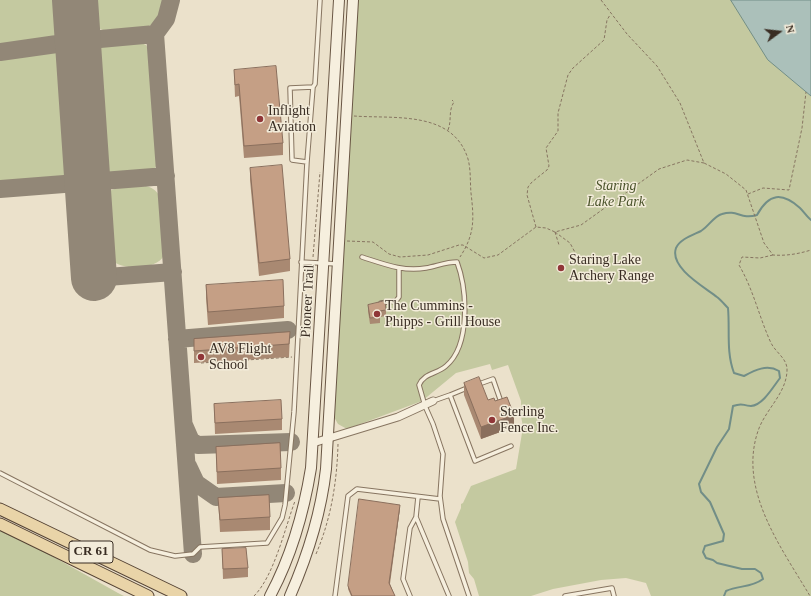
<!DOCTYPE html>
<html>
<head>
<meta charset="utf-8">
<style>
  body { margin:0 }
  #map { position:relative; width:811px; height:596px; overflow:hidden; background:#ebe1cb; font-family:"Times New Roman",serif }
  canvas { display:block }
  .north { position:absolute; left:759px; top:12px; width:40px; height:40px; -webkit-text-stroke:3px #f3ecda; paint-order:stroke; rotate:75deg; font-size:11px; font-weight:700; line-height:16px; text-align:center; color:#392d23 }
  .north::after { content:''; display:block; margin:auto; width:14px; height:18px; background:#392d23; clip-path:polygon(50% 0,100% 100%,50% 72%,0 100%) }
</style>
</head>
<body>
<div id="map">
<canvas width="811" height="596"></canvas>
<div class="north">N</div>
</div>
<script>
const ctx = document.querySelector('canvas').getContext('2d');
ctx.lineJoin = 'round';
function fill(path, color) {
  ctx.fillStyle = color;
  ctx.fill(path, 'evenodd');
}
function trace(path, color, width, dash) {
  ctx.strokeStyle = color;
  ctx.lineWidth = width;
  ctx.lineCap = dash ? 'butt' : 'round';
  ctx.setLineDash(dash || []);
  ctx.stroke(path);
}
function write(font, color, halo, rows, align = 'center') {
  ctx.font = font + ' "Times New Roman",serif';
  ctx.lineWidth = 3;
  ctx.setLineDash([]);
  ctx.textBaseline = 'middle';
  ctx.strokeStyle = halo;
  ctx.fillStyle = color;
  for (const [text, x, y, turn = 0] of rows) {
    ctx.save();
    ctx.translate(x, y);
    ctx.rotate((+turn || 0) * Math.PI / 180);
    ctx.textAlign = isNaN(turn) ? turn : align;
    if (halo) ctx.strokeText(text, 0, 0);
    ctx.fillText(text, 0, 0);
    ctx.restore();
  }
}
fill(new Path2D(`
  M0,0H64C65,8 68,20 64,28C58,41 14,43 0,45Z
  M88,0H164C162,13 159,23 146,27L103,30L96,27L89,20Z
  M357,0H811V596H651L646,583L626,578L601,580L553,589L531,596H479L474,579L469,573L468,562L455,522L461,508V504L463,503L471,486L516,469L523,427L521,416V401L508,365L492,370L490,364L456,373L422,401L347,429L338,424L334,417Z
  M137,41L146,45L151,54L159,158C158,163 156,168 152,171C146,175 117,177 110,175C105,174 102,170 99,165L92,57C96,38 121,42 137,41Z
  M51,50C60,50 64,54 68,61L75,161C73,172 70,175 60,179L0,184V59Z
  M146,186C161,190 162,201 163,215C163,224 168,246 164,255C158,270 122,271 112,260C103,251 101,210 103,197C111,185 132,187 146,186Z
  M0,527L118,593L124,596H0Z`), '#c4c9a0');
const water = new Path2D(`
  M731,0H811V96L768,60Z`);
fill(water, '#abc0ba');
trace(water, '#728e87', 1);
trace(new Path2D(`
  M724,596L726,591C739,585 751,588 763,579L761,573L755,569H742L717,563L713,560L706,558L703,552L705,546L723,541L724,534L710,502L701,492L699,484L717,447L729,429L733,406C744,402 742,406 751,406C763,405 773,387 780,378L779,371C767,364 755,370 744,376L734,373C726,352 730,330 728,308C725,305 721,300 717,297C706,288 669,268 676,248C680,239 693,235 701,231C708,227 714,216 722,214C738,209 740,220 757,215C769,193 782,192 800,208C804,212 807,217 811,220`), '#728e87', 2);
trace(new Path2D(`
  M171,0L166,19L155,34L193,554
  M0,52L78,41L155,34
  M0,189L166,176
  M94,278L173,272
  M177,339L288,330
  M184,425L191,441L198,445L291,442
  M188,466L196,483L216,497L286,493`), '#928777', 18);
trace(new Path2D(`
  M75,0L94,278`), '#928777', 46);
const lane = new Path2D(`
  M313,87L290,88L292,160L307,162L313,87L315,84L320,0
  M362,257C384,264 403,272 426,268C437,266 446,262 457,262C467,289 471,345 446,366C437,374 424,373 419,385L425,406L433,424L443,454L440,496L443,519L469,596
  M301,262L338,264
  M381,303L396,301L399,297V268
  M479,384L493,379L501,402
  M450,395L467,388
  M433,401L450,395L475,461L511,446
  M0,473L150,550L175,556L193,554L200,547L267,543L282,518L285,505L294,412L307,162
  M418,497L416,517L449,596
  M335,596L348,496L357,489L440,499
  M410,596L403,579L410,528L416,517
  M565,596L612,588L614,596`);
const street = new Path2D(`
  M313,443L398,417L433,401`);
const secondary = new Path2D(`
  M270,596C291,557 304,511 311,468L339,0
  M290,596C308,555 321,513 326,469L353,0`);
const primary = new Path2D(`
  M0,509L181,596
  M0,524L148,596`);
trace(lane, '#877561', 5.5);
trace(street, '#877561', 9);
trace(secondary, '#695644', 12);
trace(primary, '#554334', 13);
trace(new Path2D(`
  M601,0L627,34L657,66L680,103L704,163L726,174L746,190L764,243L773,255C786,256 798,254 811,250
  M354,116C394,119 453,110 468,159C471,170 470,182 471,193C474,219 475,234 460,257
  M448,130C452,120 448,111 454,102L452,100
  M748,194L763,188L789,190L802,128L806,92
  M536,227L527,195L528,187L532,182L547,170L549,166L546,148L558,131V113L568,75L573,68L604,40L607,20L610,15
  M555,232L570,243L578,258H580
  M555,232L559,245
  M347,241L373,242L389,254L400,257L428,255L459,245H463L484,258L498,255L536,227L546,228L555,232L581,225L659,169L687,160L704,163
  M773,255L760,258L742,257L739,265C754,291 759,317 771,343C776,353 788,359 787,371C786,394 765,410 758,431C738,490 781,547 810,596
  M313,257L320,172
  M201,363L292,357
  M316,554C331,519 337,482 338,444
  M254,596C274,576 285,528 295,501`), '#877561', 1, [3, 2]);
trace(lane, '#f6efde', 3.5);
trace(street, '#f6efde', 7);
trace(secondary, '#f6efde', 10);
trace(primary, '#e9d4a8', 11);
fill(new Path2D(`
  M234,70L283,143V155L244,158L239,96L235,97Z
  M250,168L290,259V271L259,276L250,180Z
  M206,285L284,306V318L208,325L206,298Z
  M368,305L386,310V316L380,317V323L370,324L368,311Z
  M290,332L289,357L194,363V339Z
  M464,383L488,400L495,401L514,427L481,439L464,395Z
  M214,404L282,419V430L215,434Z
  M216,447L281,468V480L217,484Z
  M218,498L270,517V530L220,532Z
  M400,508L390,584L395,596H351L348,589V586Z
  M222,549L248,568V577L223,579Z`), '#a98972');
fill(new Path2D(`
  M514,415V427L481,439V427Z
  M400,505V508L389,586V583Z`), '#8a6f5d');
const building = new Path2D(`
  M276,66L283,143L244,146L239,84L235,85L234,70Z
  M282,165L290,259L259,263L250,168Z
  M283,280L284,306L208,312L206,285Z
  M385,301L386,310L379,311L380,317L370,318L368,305Z
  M290,332L289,344L194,351V339Z
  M479,377L488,400L494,398L495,401L507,397L514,415L481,427L464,383Z
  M281,400L282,419L215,423L214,404Z
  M280,443L281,468L217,472L216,447Z
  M269,495L270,517L220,520L218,498Z
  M359,499L400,505L389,583L395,596H352L348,586Z
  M246,548L248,568L223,569L222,549Z`);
fill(building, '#c59f85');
trace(building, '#8a6f5d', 1);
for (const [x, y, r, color] of [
  [260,119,4,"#903638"],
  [561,268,4,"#903638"],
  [377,314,4,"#903638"],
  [201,357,4,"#903638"],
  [492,420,4,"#903638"]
]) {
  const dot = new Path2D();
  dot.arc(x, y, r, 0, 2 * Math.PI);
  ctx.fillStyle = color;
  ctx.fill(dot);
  trace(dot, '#f3ecda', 1.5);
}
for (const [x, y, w] of [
  [91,552,44]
]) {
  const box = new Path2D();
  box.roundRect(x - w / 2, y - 11, w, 22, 3);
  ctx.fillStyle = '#f3ecda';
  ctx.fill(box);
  trace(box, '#392d23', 1);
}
write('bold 13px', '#392d23', null, [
  ["CR 61",91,552]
]);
write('14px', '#392d23', '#f3ecda', [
  ["Inflight",268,111],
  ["Aviation",268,127],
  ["Staring Lake",569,260],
  ["Archery Range",569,276],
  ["The Cummins -",385,306],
  ["Phipps - Grill House",385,322],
  ["AV8 Flight",209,349],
  ["School",209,365],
  ["Sterling",500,412],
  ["Fence Inc.",500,428]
], 'left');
write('italic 14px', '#4a532b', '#f3ecda', [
  ["Staring",616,186],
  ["Lake Park",616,202]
]);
write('14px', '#392d23', '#f3ecda', [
  ["Pioneer Trail",308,301,-87]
]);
</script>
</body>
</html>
